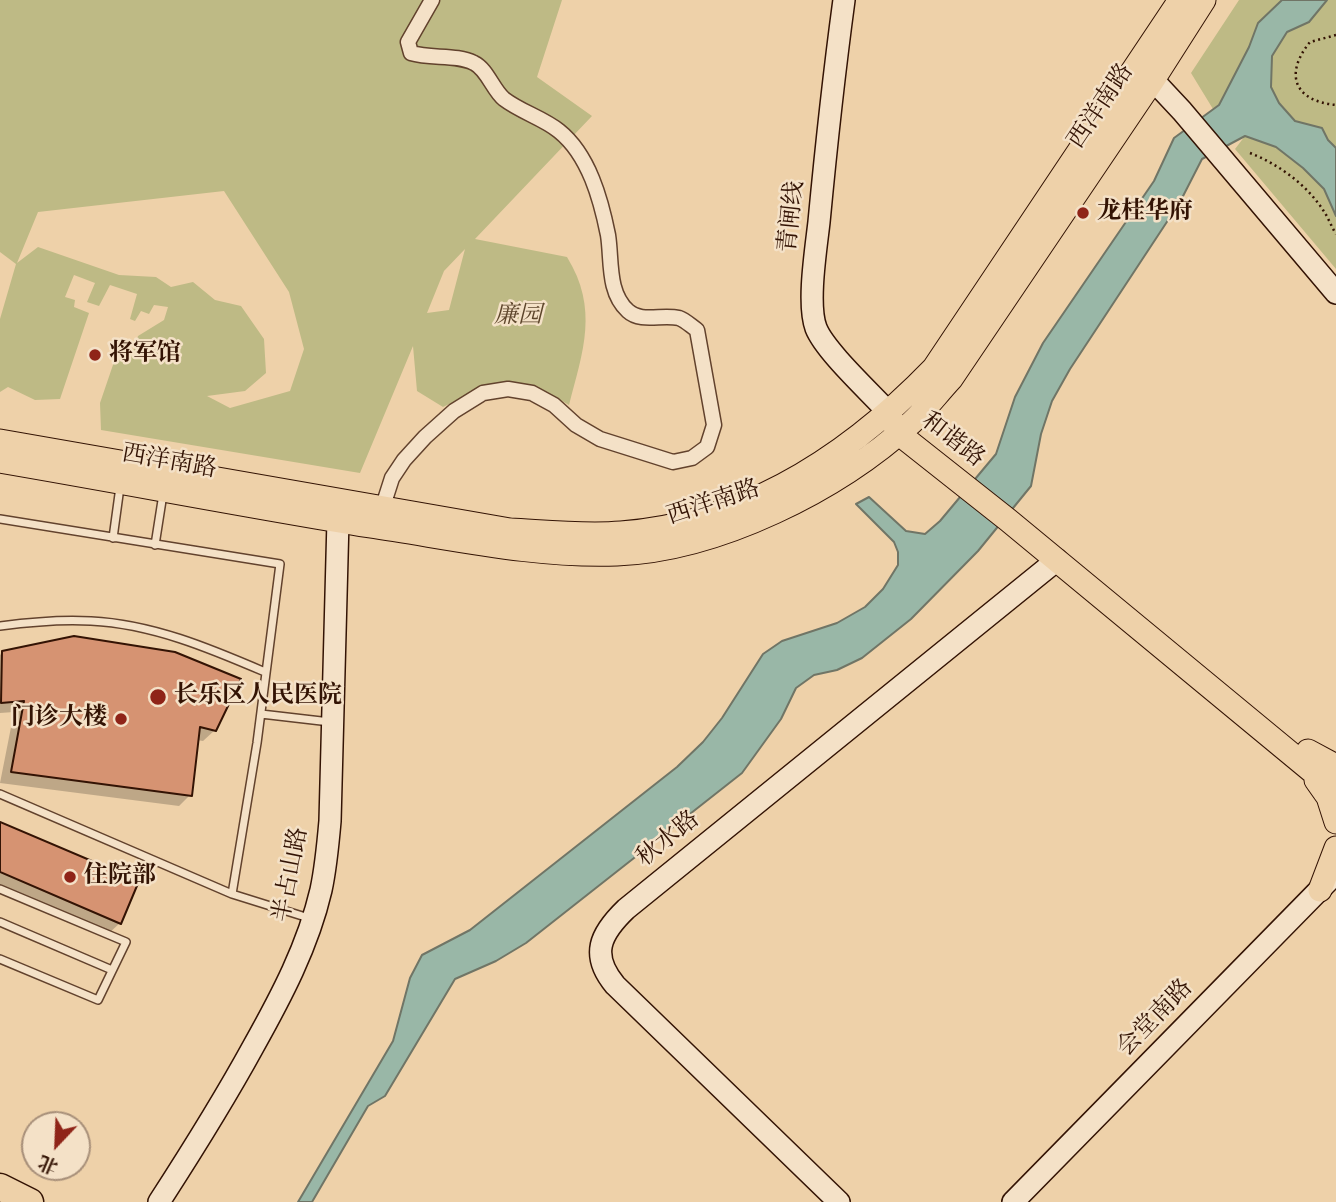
<!DOCTYPE html>
<html>
<head>
<meta charset="utf-8">
<style>
  body { margin:0 }
  #map { position:relative; width:1336px; height:1202px; overflow:hidden; background:#eed1a9; font-family:"IM FELL English","Noto Serif SC",serif }
  canvas { display:block }
  .north { position:absolute; left:21px; top:1111px; width:70px; height:70px; box-sizing:border-box; background:#f4e1c7; border:2px solid #a78f79; border-radius:50%; rotate:203deg; font-size:19px; font-weight:700; line-height:28px; text-align:center; color:#331304 }
  .north::after { content:''; display:block; margin:auto; width:24px; height:32px; background:#8f2418; clip-path:polygon(50% 0,100% 100%,50% 72%,0 100%) }
</style>
</head>
<body>
<div id="map">
<canvas width="1336" height="1202"></canvas>
<div class="north">北</div>
</div>
<script>
const ctx = document.querySelector('canvas').getContext('2d');
ctx.lineJoin = 'round';
function fill(path, color) {
  ctx.fillStyle = color;
  ctx.fill(path, 'evenodd');
}
function trace(path, color, width, dash) {
  ctx.strokeStyle = color;
  ctx.lineWidth = width;
  ctx.lineCap = dash ? 'butt' : 'round';
  ctx.setLineDash(dash || []);
  ctx.stroke(path);
}
function write(font, color, halo, rows, align = 'center') {
  ctx.font = font + ' "IM FELL English","Noto Serif SC",serif';
  ctx.lineWidth = 5;
  ctx.setLineDash([]);
  ctx.textBaseline = 'middle';
  ctx.strokeStyle = halo;
  ctx.fillStyle = color;
  for (const [text, x, y, turn = 0] of rows) {
    ctx.save();
    ctx.translate(x, y);
    ctx.rotate((+turn || 0) * Math.PI / 180);
    ctx.textAlign = isNaN(turn) ? turn : align;
    if (halo) ctx.strokeText(text, 0, 0);
    ctx.fillText(text, 0, 0);
    ctx.restore();
  }
}
fill(new Path2D(`
  M0,0H562L537,77L592,116L475,239L567,257C599,309 583,351 569,405L534,385L494,383L443,407L417,391L413,346L360,473L101,430L100,403L115,359L130,361L138,336L164,320L168,307L154,305L149,314L141,311L135,321L130,319L137,294L110,285L99,306L87,302L95,283L74,275L65,297L75,300L74,307L89,313L60,399L35,400L8,387L0,392V319L16,264L0,252ZM224,191L289,292L304,349L290,391L230,408L207,396L245,391L266,373L264,339L241,306L215,300L193,282L171,287L156,277L119,275L38,247L17,263L38,212ZM465,249L449,310L427,313L444,271Z
  M1239,0H1282L1258,23L1249,47L1219,105L1213,109L1191,73Z
  M1327,0H1336V148L1328,140L1322,128L1295,121L1279,103L1271,87L1272,56L1287,32L1309,22Z
  M1245,136L1276,147L1303,168L1324,189L1336,216V269L1235,149Z`), '#beba85');
const water = new Path2D(`
  M1282,0H1327L1309,22L1287,32L1272,56L1271,87L1279,103L1295,121L1322,128L1328,140L1336,148V216L1324,189L1303,168L1276,147L1245,136L1202,159L1180,202L1070,369L1052,401L1041,434L1031,486L978,551L911,619L862,658L837,670L814,675L796,688L781,719L742,773L526,943L496,961L455,979L385,1096L368,1106L312,1202H298L393,1041L410,978L422,955L470,930L677,767L703,742L722,718L763,654L782,641L837,623L865,607L883,589L898,565V552L894,542L856,504L869,497L906,531L925,534L940,521L996,454L1015,397L1043,343L1154,181L1174,138L1219,105L1249,47L1258,23Z`);
fill(water, '#99b7a7');
trace(water, '#707566', 2);
fill(new Path2D(`
  M3,652L215,730L203,741L197,740L190,795L179,806L0,783L14,712L0,713V655Z
  M0,824L120,923L108,934L0,888Z`), '#0003');
const building = new Path2D(`
  M74,636L175,652L241,679L216,731L200,727L192,796L11,772L24,701L1,703L2,651Z
  M0,822L139,881L121,924L0,872Z`);
fill(building, '#d69372');
trace(building, '#331304', 2);
const lane = new Path2D(`
  M0,519L280,564L257,743L232,894
  M113,538L120,487
  M155,545L163,494
  M0,626C30,622 60,619 91,621C152,624 209,648 265,672
  M261,714L330,722
  M0,794L232,894L312,919
  M0,889L126,942L98,1000L0,959
  M0,922L112,970`);
const street = new Path2D(`
  M383,506L392,478L404,460L425,437L454,411L483,393L508,389L532,393L554,405L576,425L600,439L673,462L692,458L707,447L714,425L697,330C691,326 685,320 679,318C662,314 641,323 628,311C607,292 612,260 608,235C601,200 589,155 559,131C543,118 521,112 504,99C493,90 487,69 474,63C457,54 431,59 411,53L408,42L432,0`);
const secondary = new Path2D(`
  M844,0C834,74 826,148 819,222C816,249 807,304 816,328C825,351 871,393 889,413
  M1153,80L1182,111L1336,293
  M159,1202C192,1151 224,1100 253,1047C281,997 308,946 321,890C326,867 328,844 330,821L338,520
  M839,1202L615,985C590,955 600,934 626,909L1057,560
  M1013,1202L1332,877`);
const primary = new Path2D(`
  M893,422L898,433L1008,520L1336,791
  M0,441L510,530C547,532 584,536 621,533C745,524 850,455 934,368L1180,0
  M0,461C123,482 247,506 370,526C452,538 535,557 617,554C718,550 838,490 912,422C926,409 938,393 951,379L1153,80L1204,0
  M1308,751L1336,766
  M1316,780L1328,797L1336,822
  M1320,890L1336,848`);
const highway = new Path2D(`
  M0,1187L30,1202`);
trace(lane, '#62422d', 10);
trace(street, '#62422d', 17);
trace(secondary, '#331304', 24);
trace(primary, '#331304', 25);
trace(highway, '#331304', 29);
trace(new Path2D(`
  M1336,35L1310,42C1284,74 1294,101 1336,105
  M1250,153C1278,164 1306,184 1323,210C1328,217 1331,226 1336,234`), '#331304', 2.5, [2, 3.5]);
trace(lane, '#f4e1c7', 7);
trace(street, '#f4e1c7', 14);
trace(secondary, '#f4e1c7', 21);
trace(primary, '#eed1a9', 23);
trace(highway, '#eed1a9', 26);
for (const [x, y, r, color] of [
  [1083,213,7,"#8f2418"],
  [95,355,7,"#8f2418"],
  [158,697,9,"#8f2418"],
  [121,719,7,"#8f2418"],
  [70,877,7,"#8f2418"]
]) {
  const dot = new Path2D();
  dot.arc(x, y, r, 0, 2 * Math.PI);
  ctx.fillStyle = color;
  ctx.fill(dot);
  trace(dot, '#f4e1c7', 2.5);
}
write('24px', '#331304', '#f4e1c7', [
  ["西洋南路",1102,107,-56],
  ["青闸线",793,217,-84],
  ["和谐路",952,441,38],
  ["西洋南路",169,463,10],
  ["西洋南路",714,504,-18],
  ["秋水路",669,840,-39],
  ["半占山路",292,875,-79],
  ["会堂南路",1156,1019,-46]
]);
write('bold 24px', '#331304', '#f4e1c7', [
  ["龙桂华府",1097,213],
  ["将军馆",109,355],
  ["长乐区人民医院",174,697],
  ["门诊大楼",107,719,"right"],
  ["住院部",84,877]
], 'left');
write('italic 24px', '#5d452b', '#f4e1c7', [
  ["廉园",518,317]
]);
</script>
</body>
</html>
